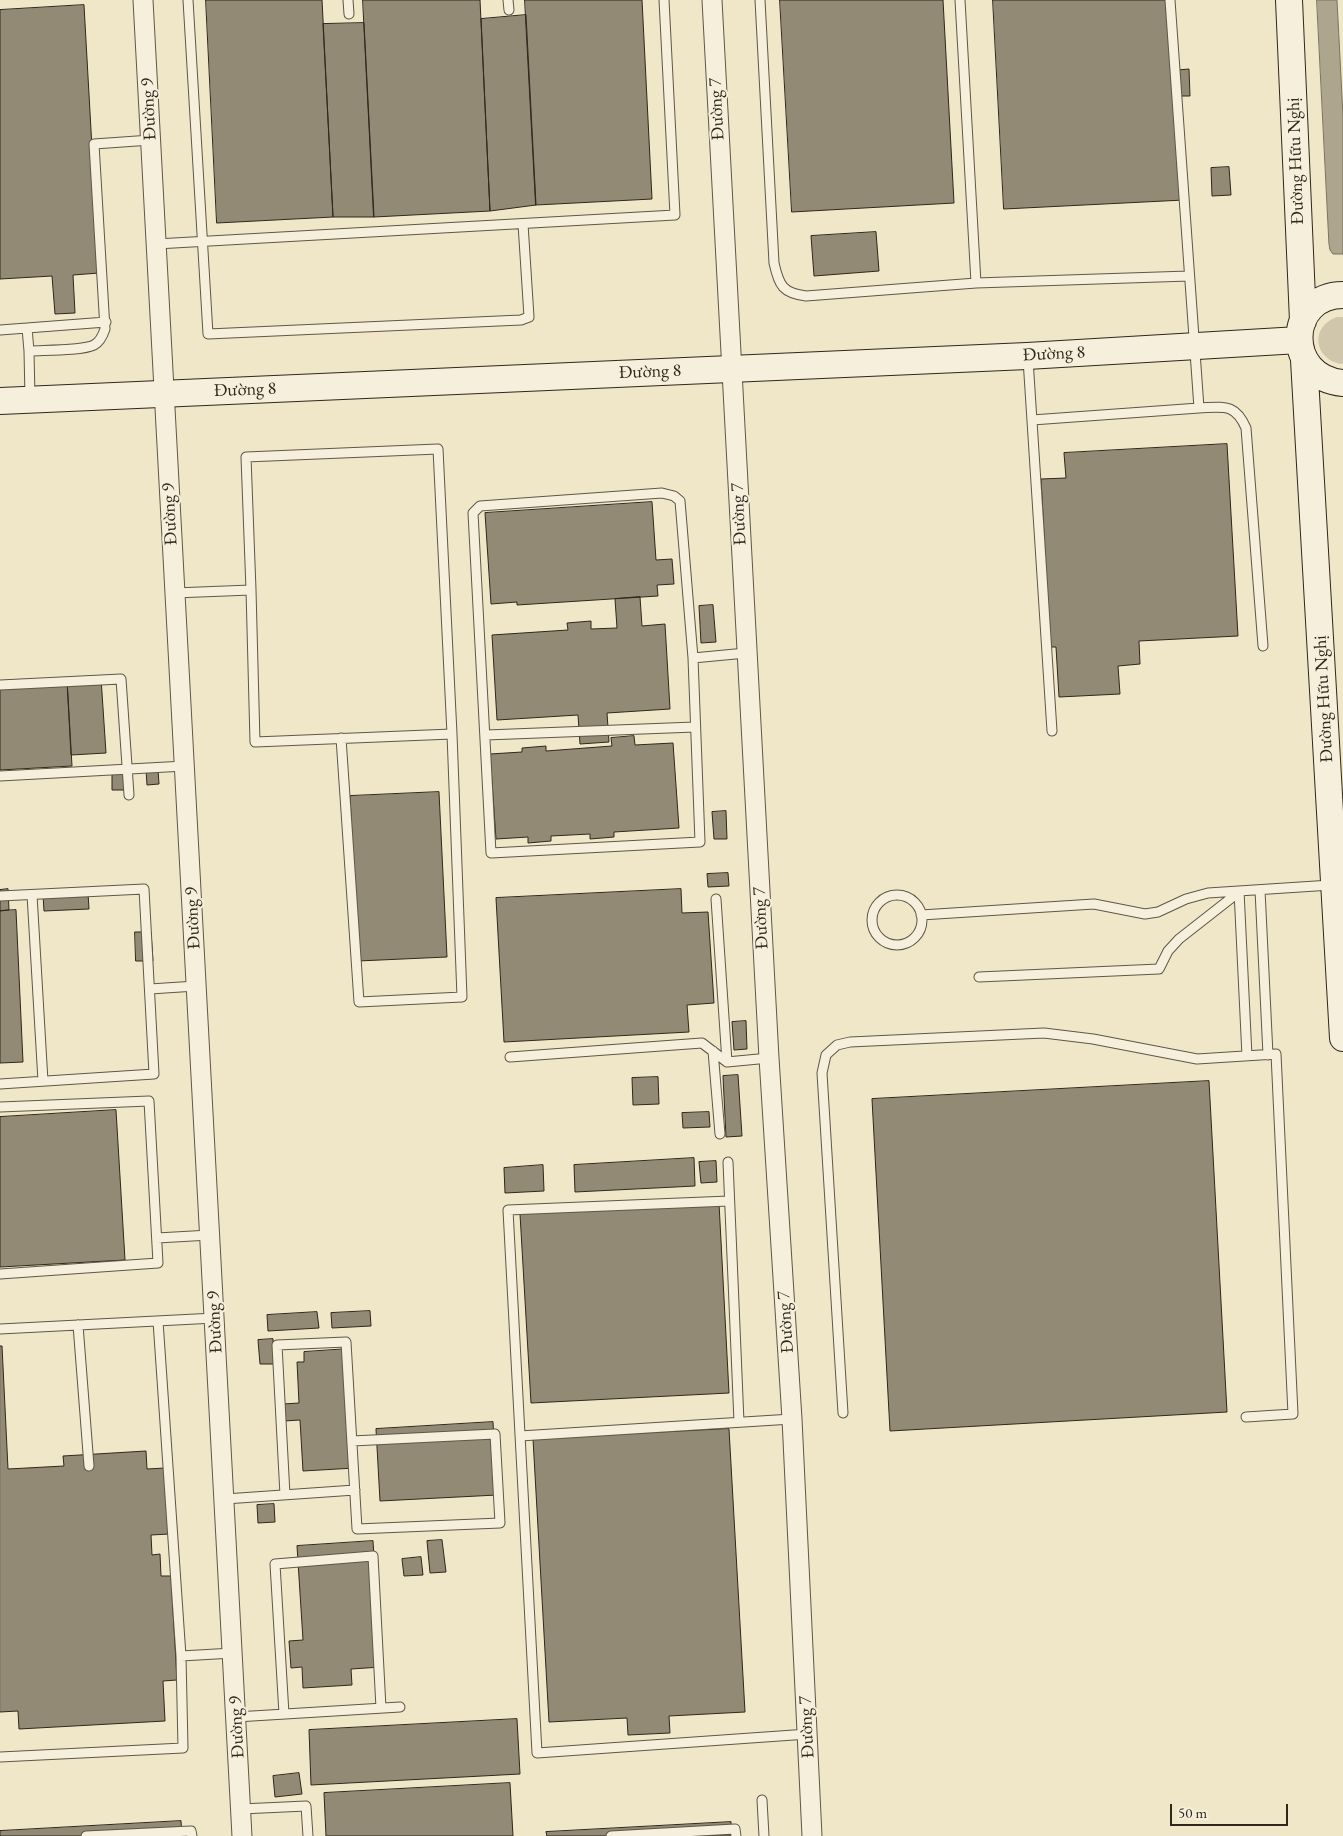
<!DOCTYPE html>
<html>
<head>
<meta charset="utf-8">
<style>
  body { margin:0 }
  #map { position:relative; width:1343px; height:1836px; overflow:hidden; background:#f0e6c8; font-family:"EB Garamond",serif }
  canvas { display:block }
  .scale { position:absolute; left:1170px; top:1804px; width:118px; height:22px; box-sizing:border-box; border:2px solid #2f271c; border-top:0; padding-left:6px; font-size:15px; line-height:18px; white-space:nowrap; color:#2f271c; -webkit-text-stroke:4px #f5efdb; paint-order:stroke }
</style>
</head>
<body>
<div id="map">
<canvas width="1343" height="1836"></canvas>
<div class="scale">50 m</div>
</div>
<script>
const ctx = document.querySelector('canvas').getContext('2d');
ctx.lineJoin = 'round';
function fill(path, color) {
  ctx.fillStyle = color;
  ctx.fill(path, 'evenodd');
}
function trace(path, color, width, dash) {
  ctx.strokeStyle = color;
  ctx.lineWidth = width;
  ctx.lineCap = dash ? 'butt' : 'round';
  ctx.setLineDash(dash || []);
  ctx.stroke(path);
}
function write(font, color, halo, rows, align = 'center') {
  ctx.font = font + ' "EB Garamond",serif';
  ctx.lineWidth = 4;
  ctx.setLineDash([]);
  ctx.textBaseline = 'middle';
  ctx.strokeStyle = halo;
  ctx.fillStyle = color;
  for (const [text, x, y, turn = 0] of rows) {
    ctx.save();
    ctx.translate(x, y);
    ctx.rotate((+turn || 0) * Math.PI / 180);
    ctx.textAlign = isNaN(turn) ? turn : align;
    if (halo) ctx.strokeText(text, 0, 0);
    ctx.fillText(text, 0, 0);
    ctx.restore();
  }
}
fill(new Path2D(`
  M1337,317H1343V363L1341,364C1313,359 1310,326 1337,317Z`), '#cfc6ab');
const water = new Path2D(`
  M1317,0H1337L1343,116V254H1333L1330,250L1329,244Z`);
fill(water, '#aea58e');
trace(water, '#7b7360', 1);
const building = new Path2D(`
  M206,0H322L333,217L217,223Z
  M363,0H480L490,211L374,217Z
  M525,0H642L652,199L536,205Z
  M780,0H943L954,203L792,212Z
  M993,0H1173L1177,70L1189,69L1190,96H1178L1184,200L1004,209Z
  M84,5L99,273L73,275L75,313L55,314L52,276L0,279V10Z
  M526,15L536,205L490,211L481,19Z
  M364,23L374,217H333L323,24Z
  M1229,167L1231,195L1212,196L1211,168Z
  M876,232L879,271L814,276L811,236Z
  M1227,444L1238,636L1139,641L1140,664L1118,666L1120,694L1059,697L1056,647H1050L1041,479L1066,478L1064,453Z
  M652,502L656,560L672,559L674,584L657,585L658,596L517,605V602L491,604L485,513Z
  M640,597L642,626L665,624L670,709L607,713L609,742L580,744L578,715L497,720L492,635L568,630L567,623L591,621V629L617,628L615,599Z
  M713,605L716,642L701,643L699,606Z
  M101,678L106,753L71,755L67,680Z
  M67,680L72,766L0,770V684Z
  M634,736L635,745L673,743L679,828L614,832V837L590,839V834L551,836V841L528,843V837L496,839L490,754L522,752V748L546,746V751L612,746L611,738Z
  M158,769L159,784L147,785L146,770Z
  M126,774L127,790H112V775Z
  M439,792L447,957L358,961L350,796Z
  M726,811L727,839H714L712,812Z
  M728,873L729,886L708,887L707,874Z
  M8,889L9,910L0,911V890Z
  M681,889L682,913L708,912L714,1003L687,1005L689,1032L504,1042L496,898Z
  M88,893L89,909L44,911L43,895Z
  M16,910L23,1062L0,1063V911Z
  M135,932H151L153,961H136Z
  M746,1021L747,1049L734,1050L732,1022Z
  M738,1075L742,1136L726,1137L723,1076Z
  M658,1077L659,1104L633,1105L632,1078Z
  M1209,1081L1227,1412L890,1431L872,1099Z
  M116,1110L125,1260L0,1267V1117Z
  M709,1112L710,1127L683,1128L682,1113Z
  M694,1158L695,1186L575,1192L574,1165Z
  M716,1161L717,1182L701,1183L699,1162Z
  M543,1165L544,1191L505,1193L504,1168Z
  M719,1203L729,1393L531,1403L520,1214Z
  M370,1311L371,1326L332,1328L331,1313Z
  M317,1312L319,1328L268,1331L267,1315Z
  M273,1339L274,1364H260L258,1340Z
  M0,1346H2L8,1469L64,1466L63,1456L146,1451L147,1469L165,1468L169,1534L151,1535L152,1555L160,1554L161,1576H171L177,1680L163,1681L165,1721L19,1729L18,1711L0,1712Z
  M348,1349L355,1468L303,1471L300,1420L284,1421L283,1404L299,1403L297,1362H304V1352Z
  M493,1422L497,1495L380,1501L376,1429Z
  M729,1429L745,1712L669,1716L670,1733L628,1735L627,1718L549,1722L533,1439Z
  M274,1504L275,1522L258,1523L257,1505Z
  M442,1540L446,1572L430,1573L427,1541Z
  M373,1541L381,1667L351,1669L352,1685L303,1688L302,1667L291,1668L289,1641L303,1640L297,1546Z
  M421,1557L423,1575L404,1576L402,1559Z
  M517,1719L520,1774L311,1785L309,1730Z
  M299,1773L302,1794L275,1797L273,1776Z
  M510,1783L513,1836H326L324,1793Z
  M181,1821L182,1836H0V1831Z
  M731,1822V1836H547L546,1832Z`);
fill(building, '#938a75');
trace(building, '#2f271c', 1);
const lane = new Path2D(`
  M188,0L208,334L521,320L529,317L523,224
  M348,0L349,14
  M508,0L509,10
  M760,0L774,263C779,286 783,293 806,296L976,283
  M960,0L976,283L1189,276
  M1170,0L1199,408C1224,407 1235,403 1246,428L1263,646
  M156,244L675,215L664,0
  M27,328L106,322
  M0,330L27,328L29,351
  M1028,359L1052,731
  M30,398L29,351C43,350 82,351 94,345C100,342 103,335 105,329L94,144L151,140
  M1032,420L1199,408
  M662,493L674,496L680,501L693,658L700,842L491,853L473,513L480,506Z
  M174,593L251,590L255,742L452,734L438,449L246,457L251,590
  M693,658L746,653
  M0,685L121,679L129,795
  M486,735L695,727
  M341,738L359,1002L462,997L452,734
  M0,776L185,766
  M1260,890L1268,1055
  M1239,891L1247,1056
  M32,895L43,1081
  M872 920a25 25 0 1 1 50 0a25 25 0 1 1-50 0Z
  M0,896L144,889L154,1074L0,1084
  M716,899L727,1062
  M921,915L1094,904L1145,914L1158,912L1186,899L1208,893L1331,885
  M979,977L1159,969L1168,951L1179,939L1239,892
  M150,989L196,986
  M713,1051L720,1134
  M510,1057L702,1043L727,1062L769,1058
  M0,1107L149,1101L158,1263L0,1274
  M728,1162L739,1422
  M729,1201L508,1210L537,1753L808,1734
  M157,1238L210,1235
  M78,1325L89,1466
  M0,1329L215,1318
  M843,1413L822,1073L826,1055L837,1045L850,1042L1044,1033L1093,1039L1197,1059L1276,1054L1293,1414L1246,1417
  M520,1436L792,1419
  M285,1495L277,1345L346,1342L357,1529L500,1523L495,1434L352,1441
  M225,1499L355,1490
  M181,1656L233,1653
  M284,1714L275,1564L373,1556L381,1708
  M236,1717L400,1707
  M0,1757L183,1748L181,1656L158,1321
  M762,1800L764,1836
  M241,1809L306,1806L308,1836
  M86,1836L191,1831L192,1836
  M611,1836L735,1829L736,1836`);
const street = new Path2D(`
  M143,0L242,1836
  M712,0L769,1058L792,1419L812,1836`);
const secondary = new Path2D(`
  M1289,0L1303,321
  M1343,295C1286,295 1284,378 1343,383
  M1304,360L1343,1038
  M0,401L1027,356L1299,340`);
trace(lane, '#5f5747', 11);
trace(street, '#5f5747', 21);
trace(secondary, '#2f271c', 28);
trace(lane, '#f5efdb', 9);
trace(street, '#f5efdb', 19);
trace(secondary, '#f5efdb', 26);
write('18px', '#2f271c', '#f5efdb', [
  ["Đường 9",149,109,-93],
  ["Đường 7",717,109,-93],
  ["Đường Hữu Nghị",1296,161,-92],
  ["Đường 8",1054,354,-3],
  ["Đường 8",650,372,-2],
  ["Đường 8",245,390,-2],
  ["Đường 9",170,514,-93],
  ["Đường 7",739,514,-93],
  ["Đường Hữu Nghị",1324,699,-93],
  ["Đường 9",193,918,-93],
  ["Đường 7",761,918,-93],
  ["Đường 9",215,1322,-93],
  ["Đường 7",786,1322,-94],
  ["Đường 9",237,1727,-93],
  ["Đường 7",807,1727,-93]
]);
</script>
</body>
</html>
